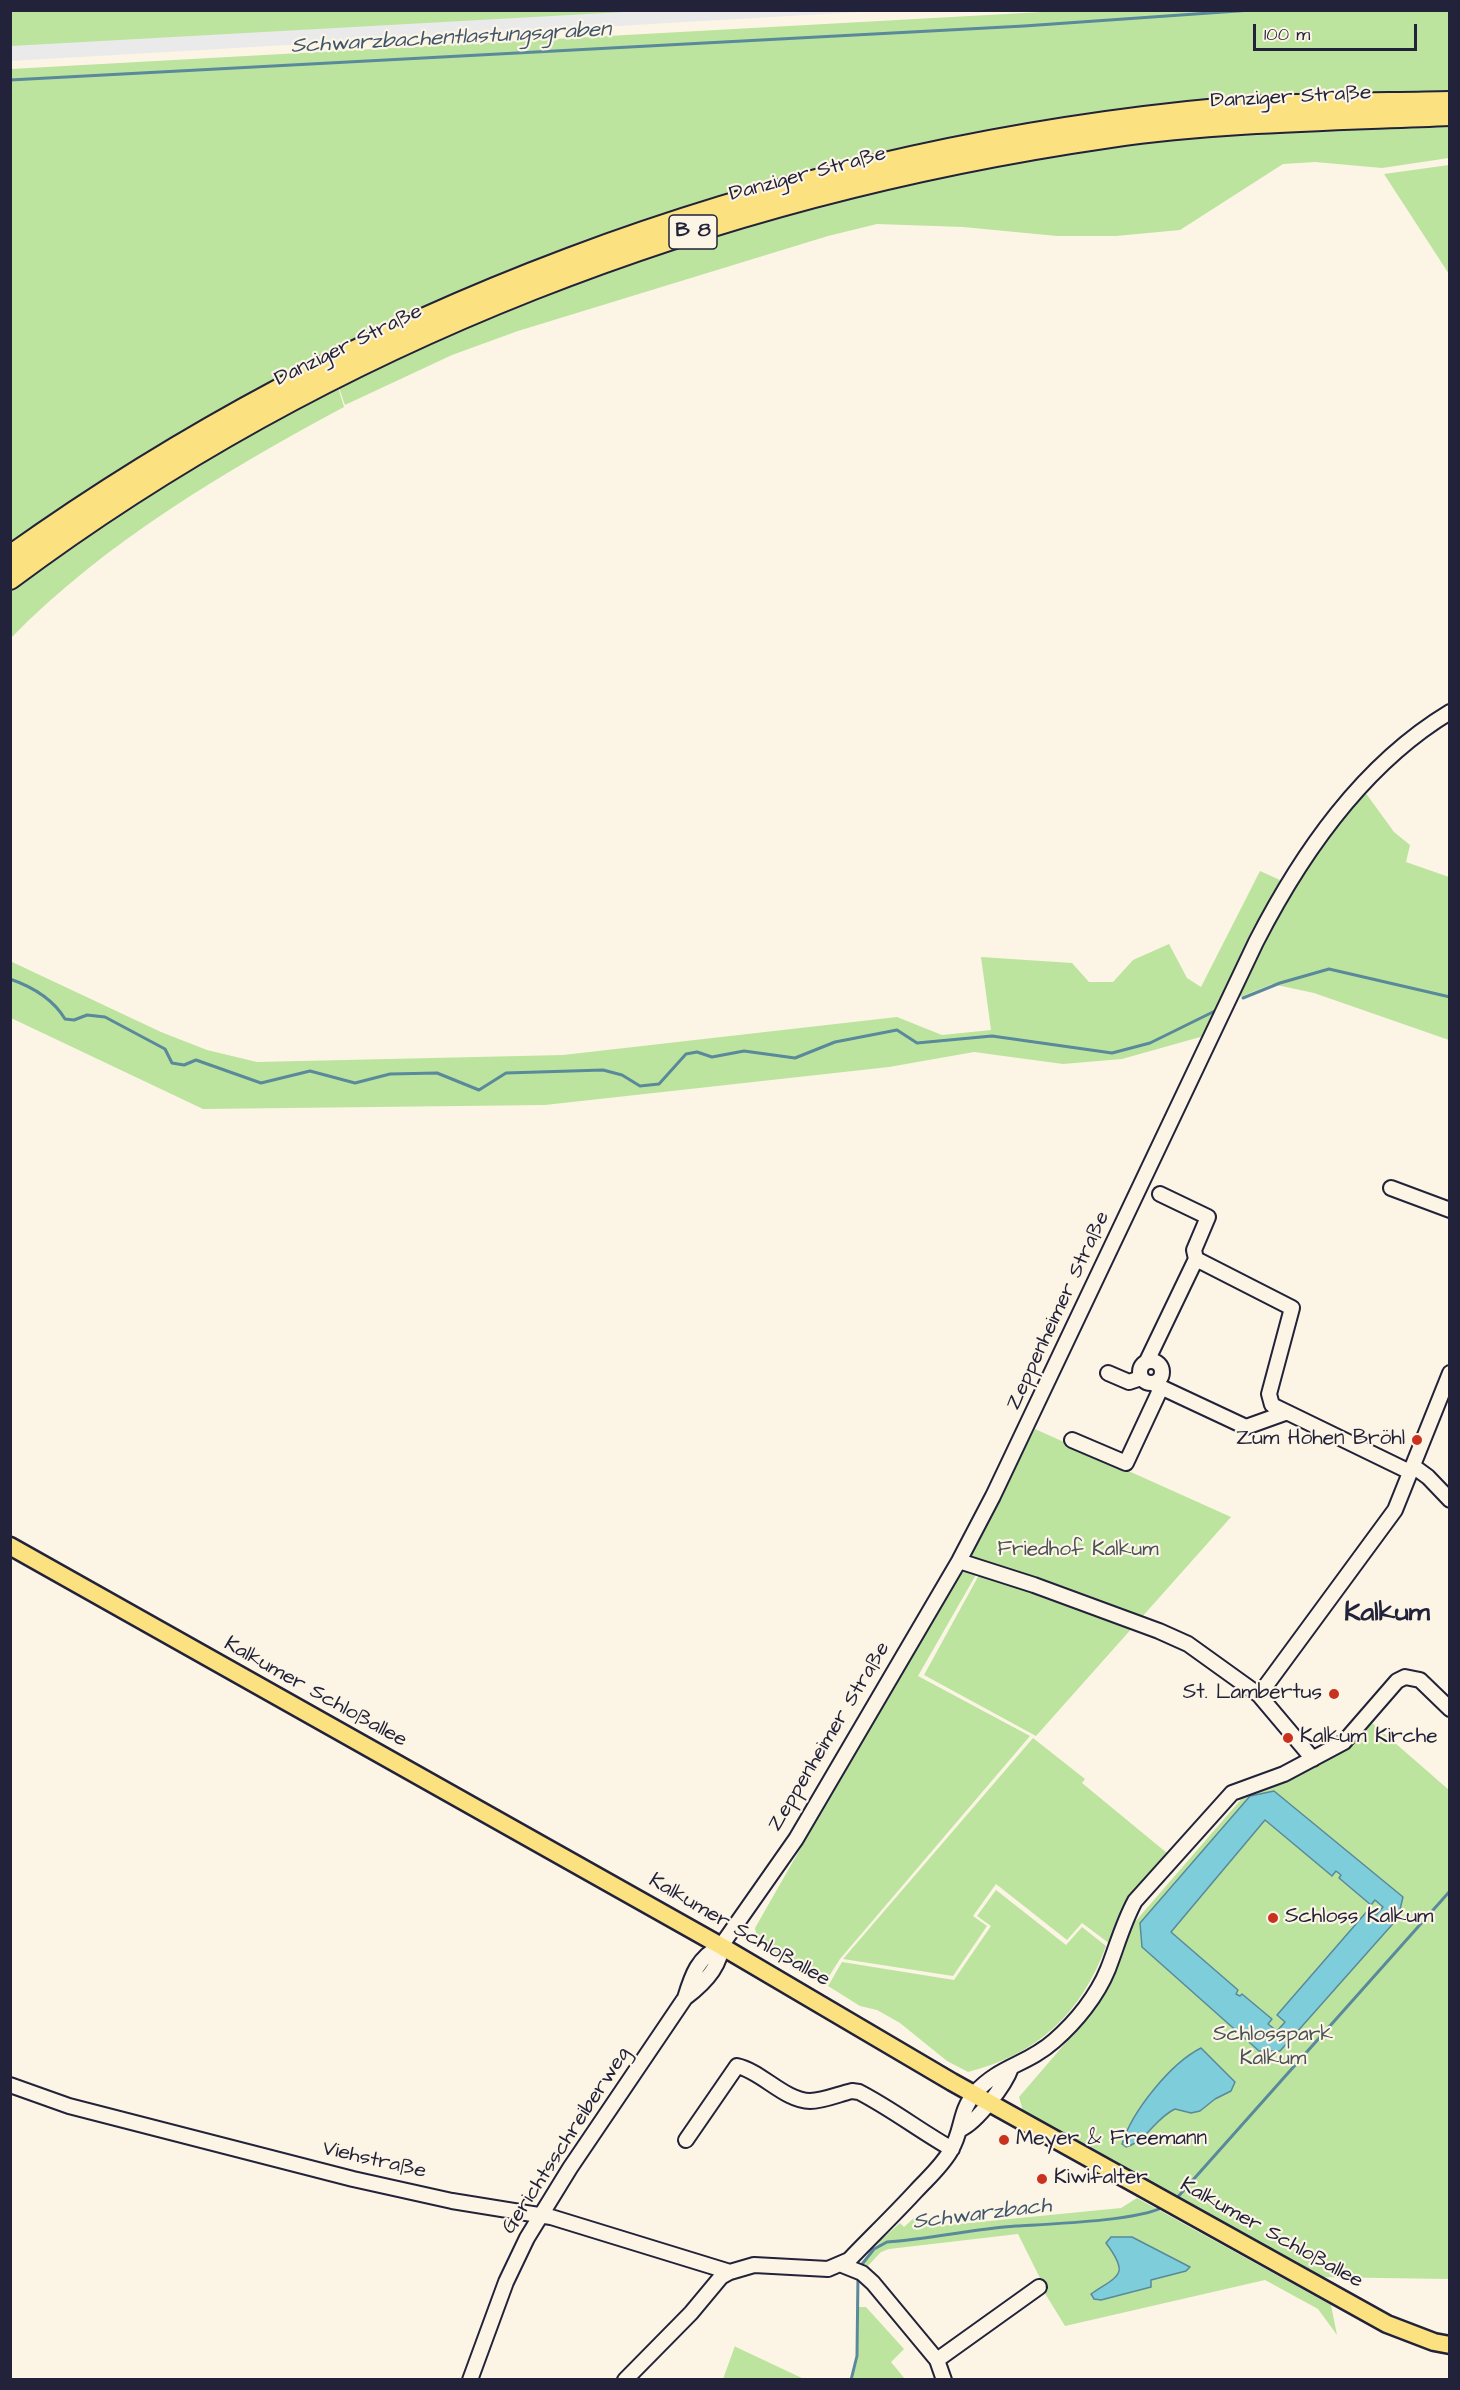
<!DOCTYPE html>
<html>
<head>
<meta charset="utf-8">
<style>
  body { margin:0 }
  #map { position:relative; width:1460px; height:2390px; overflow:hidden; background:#fcf5e5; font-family:"Architects Daughter",sans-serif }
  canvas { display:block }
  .frame { position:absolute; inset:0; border:12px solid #22223b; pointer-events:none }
  .scale { position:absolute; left:1253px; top:24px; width:164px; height:27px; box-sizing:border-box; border:3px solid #22223b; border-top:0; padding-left:8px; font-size:18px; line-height:21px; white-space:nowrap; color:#22223b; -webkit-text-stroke:4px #fcf5e5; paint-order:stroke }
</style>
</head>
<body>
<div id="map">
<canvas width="1460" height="2390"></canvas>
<div class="frame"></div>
<div class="scale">100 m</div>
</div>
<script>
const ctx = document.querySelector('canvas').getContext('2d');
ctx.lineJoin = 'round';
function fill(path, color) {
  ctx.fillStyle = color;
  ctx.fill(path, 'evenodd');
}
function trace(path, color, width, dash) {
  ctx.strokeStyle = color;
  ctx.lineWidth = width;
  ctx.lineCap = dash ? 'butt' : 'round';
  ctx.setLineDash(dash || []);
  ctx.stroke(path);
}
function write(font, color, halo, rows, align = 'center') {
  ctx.font = font + ' "Architects Daughter",sans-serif';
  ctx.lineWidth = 4.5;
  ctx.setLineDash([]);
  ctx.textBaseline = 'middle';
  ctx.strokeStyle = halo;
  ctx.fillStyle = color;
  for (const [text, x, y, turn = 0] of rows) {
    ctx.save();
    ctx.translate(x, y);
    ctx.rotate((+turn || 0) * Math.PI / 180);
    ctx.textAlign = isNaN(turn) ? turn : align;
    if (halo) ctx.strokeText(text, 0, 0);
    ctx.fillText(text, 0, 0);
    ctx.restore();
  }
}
fill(new Path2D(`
  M11,11H877L11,61Z`), '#ebeaeb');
fill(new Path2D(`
  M11,10H642V11L11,46Z
  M1060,11H1449V158L1382,168L1315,162L1283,164L1180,230L1116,236H1057L963,227L877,224L828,236L518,331L452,355L345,405L334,374L344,407C225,471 106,541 11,638V69Z
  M1449,165H1450L1449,274L1384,174Z
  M1365,792L1394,832L1410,845L1406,862L1449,877V1040L1314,993L1272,984L1233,1000L1260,943L1324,835Z
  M1260,871L1280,880L1251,937L1211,1034L1122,1059L1063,1064L974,1052L889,1067L545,1105L203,1109L11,1018L10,961L161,1032L207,1050L257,1062L563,1055L897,1017L942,1035L991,1030L981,957L1072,963L1089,982H1113L1133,960L1169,944L1187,978L1201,987Z
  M1035,1429L1231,1517L1036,1736L924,1675L985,1564L967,1557Z
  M959,1571L977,1573L918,1676L1030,1736L840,1959L824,1984L778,1957L757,1940L755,1928Z
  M1371,1722L1449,1790V2279L1316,2277L1023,2111L1019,2097L1068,2040L1113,1971L1127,1931L1244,1796L1315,1766L1348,1746Z
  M1033,1738L1085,1779L1082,1783L1167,1853L1124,1904L1110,1944L1082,1923L1067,1940L996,1884L973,1916L987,1926L953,1976L843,1959Z
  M996,1890L1066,1945L1082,1927L1106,1946C1081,2014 1038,2054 968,2072L947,2061L900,2023L877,2010L860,2006L828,1986L842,1962L954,1980L991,1926L977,1916Z
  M1137,2198L1331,2305L1337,2335L1318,2309L1265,2280L1065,2326L1038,2282L1041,2280L1018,2234L889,2249L881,2252L864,2270L860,2268L881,2240L900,2223L904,2227L916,2216L928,2227L1121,2208ZM1132,2237C1151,2248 1171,2256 1189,2269L1151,2280V2287L1094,2299L1091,2297C1113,2281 1131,2272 1108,2246Z
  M859,2307H866L904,2349L891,2362L905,2379H852L858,2359Z
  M735,2346L736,2347L804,2379H723Z`), '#bce49f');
const water = new Path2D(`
  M1274,1791L1403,1897L1398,1918L1280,2051H1259L1142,1947L1140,1923L1250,1796ZM1265,1820L1332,1876L1336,1871L1341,1875L1339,1878L1371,1905L1375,1900L1383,1907L1376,1915L1369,1909L1277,2015L1285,2022L1277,2031L1268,2024L1272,2019L1242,1994L1240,1996L1236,1994L1238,1990L1171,1932Z
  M1201,2048L1235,2082L1231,2091L1215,2099L1200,2111L1191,2113L1175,2109C1155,2118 1147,2141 1126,2147L1122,2144C1132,2111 1171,2063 1201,2048Z
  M1111,2237H1132L1190,2267L1186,2271L1151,2280V2287L1101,2300L1094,2299L1091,2294C1119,2275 1130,2275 1106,2243Z`);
fill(water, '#7ecdda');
trace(water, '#59899a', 1.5);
trace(new Path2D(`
  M10,80L1024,26L1252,10
  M10,979C33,987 53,999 65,1019L74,1020L87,1015L105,1017L165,1049L172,1063L184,1065L196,1060L261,1083L310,1071L355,1083L390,1074L437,1073L479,1090L506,1073L603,1070L622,1075L640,1086L659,1084L686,1054L697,1052L712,1057L744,1051L795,1058L835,1042L897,1030L917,1043L992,1036L1112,1053L1150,1043L1217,1010
  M1243,998L1280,983L1329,969L1450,997
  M1176,2199L1450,1891
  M859,2268L874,2249L887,2242C930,2239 973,2229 1016,2226C1048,2224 1138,2221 1163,2207
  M851,2380L857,2356L858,2274`), '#59899a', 3);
const minor = new Path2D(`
  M1391,1188L1450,1210
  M1196,1259L1292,1308L1269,1394L1272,1405L1410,1472
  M1140 1372a11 11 0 1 1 22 0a11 11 0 1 1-22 0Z
  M1147,1361L1196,1259L1194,1250L1208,1217L1160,1194
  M1108,1373L1129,1382L1141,1378
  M1152,1383L1246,1427L1285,1413
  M1072,1440L1126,1463L1161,1388
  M1413,1466L1428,1477L1450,1500
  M959,1561L1034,1585L1159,1631L1188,1644L1259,1695L1313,1759
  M1259,1695L1395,1510L1450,1373
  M685,1998C701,1986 721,1967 721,1946
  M10,2085L69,2106L353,2179L452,2201L551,2217L730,2272
  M961,2129C977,2122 1005,2085 1011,2068
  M686,2140L737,2066C761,2071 785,2101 810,2101C823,2101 839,2094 852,2091L859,2092C892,2109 920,2131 952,2149
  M842,2265L862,2273L873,2283L937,2360L944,2380
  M937,2360L1039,2287
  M470,2380L506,2282L527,2238L570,2168L685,1998C692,1975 698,1957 721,1946L796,1839L959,1561L993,1496L1256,942C1301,854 1362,765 1450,712
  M625,2380L691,2313L721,2277L730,2272L754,2265L828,2269L849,2260C871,2237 894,2215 916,2191C928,2178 942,2166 951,2150C963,2130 959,2111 975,2093C999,2066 1027,2065 1054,2041C1076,2022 1097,1996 1108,1969C1117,1946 1123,1923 1135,1901L1232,1793L1284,1774L1344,1742L1397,1681L1405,1677L1420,1680L1450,1709`);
const major = new Path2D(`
  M10,1546L721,1946L952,2082L1387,2324L1434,2342L1450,2345`);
const highway = new Path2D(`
  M10,556C356,309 765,157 1188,112C1274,103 1362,104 1450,102
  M10,579C331,339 715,194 1110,137C1223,121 1336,120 1450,115`);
trace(minor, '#22223b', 18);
trace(major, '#22223b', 21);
trace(highway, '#22223b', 24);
trace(minor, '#fcf5e5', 14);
trace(major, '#fbe180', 16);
trace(highway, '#fbe180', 20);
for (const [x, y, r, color] of [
  [1417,1440,6,"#c8321e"],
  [1334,1694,6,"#c8321e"],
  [1288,1738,6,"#c8321e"],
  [1273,1918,6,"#c8321e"],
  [1004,2140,6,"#c8321e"],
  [1042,2179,6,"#c8321e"]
]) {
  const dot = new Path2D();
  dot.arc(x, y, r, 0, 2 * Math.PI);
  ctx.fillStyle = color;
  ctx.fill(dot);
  trace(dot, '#fcf5e5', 2);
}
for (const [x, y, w] of [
  [693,232,48]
]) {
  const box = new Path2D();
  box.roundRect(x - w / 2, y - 17, w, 34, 4.5);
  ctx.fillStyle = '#fcf5e5';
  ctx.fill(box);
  trace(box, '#22223b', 1.5);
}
write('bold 20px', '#22223b', null, [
  ["B 8",693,232]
]);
write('21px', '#22223b', '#fcf5e5', [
  ["Danziger Straße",1291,98,-3],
  ["Danziger Straße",808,175,-15],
  ["Danziger Straße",349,346,-26],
  ["Zeppenheimer Straße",1059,1311,-65],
  ["Kalkumer Schloßallee",315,1693,29],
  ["Zeppenheimer Straße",830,1737,-59],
  ["Kalkumer Schloßallee",739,1931,30],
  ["Gerichtsschreiberweg",567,2141,-57],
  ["Viehstraße",374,2161,13],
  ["Kalkumer Schloßallee",1271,2234,29]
]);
write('21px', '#22223b', '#fcf5e5', [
  ["Zum Hohen Bröhl",1405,1440,"right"],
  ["St. Lambertus",1322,1694,"right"],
  ["Kalkum Kirche",1300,1738],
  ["Schloss Kalkum",1285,1918],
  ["Meyer & Freemann",1016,2140],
  ["Kiwifalter",1054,2179]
], 'left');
write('21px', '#485254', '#fcf5e5', [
  ["Friedhof Kalkum",1078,1551],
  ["Schlosspark",1273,2036],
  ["Kalkum",1273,2060]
]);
write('italic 22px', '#3e556b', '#fcf5e5', [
  ["Schwarzbachentlastungsgraben",451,39,-3],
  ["Schwarzbach",982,2215,-7]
]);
write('bold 27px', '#22223b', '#fcf5e5', [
  ["Kalkum",1387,1614]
]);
</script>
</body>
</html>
